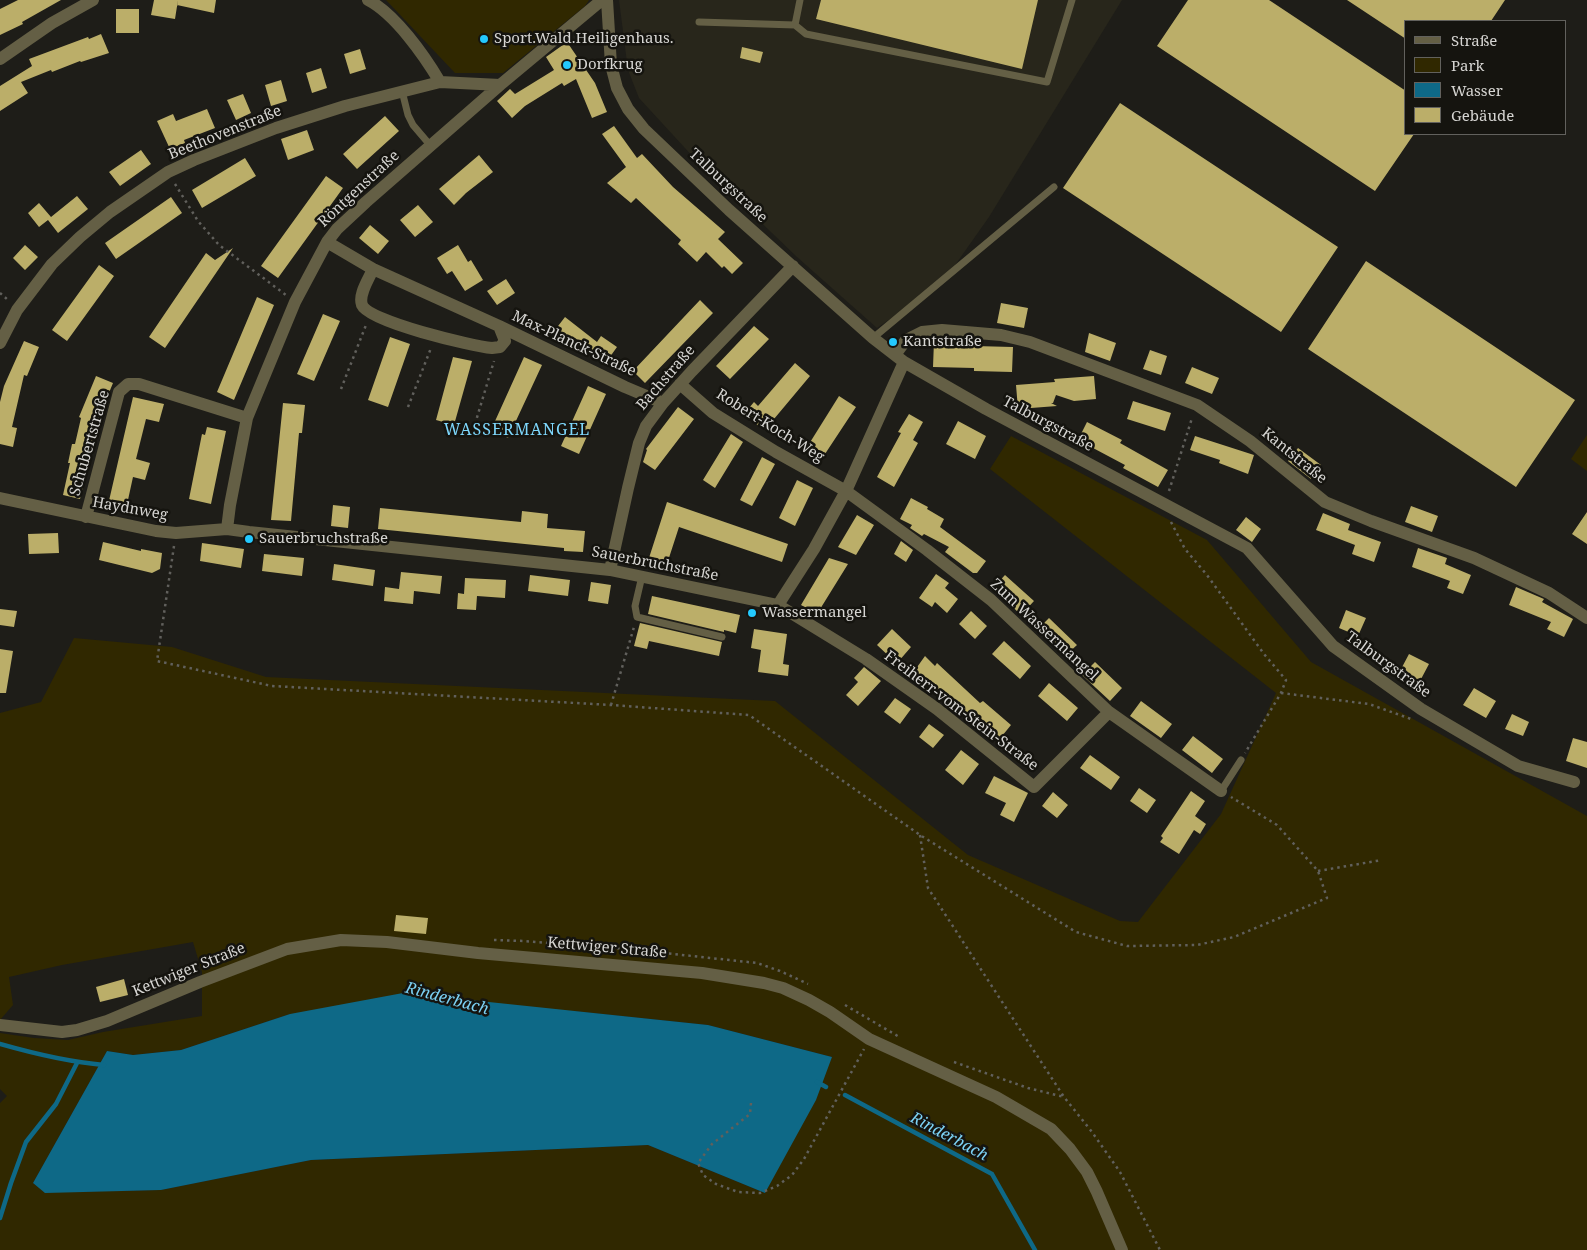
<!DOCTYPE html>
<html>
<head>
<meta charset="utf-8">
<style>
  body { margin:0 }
  #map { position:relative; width:1587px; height:1250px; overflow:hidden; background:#1e1d18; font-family:"Noto Serif",serif }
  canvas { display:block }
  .legend { position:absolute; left:1404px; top:20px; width:162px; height:115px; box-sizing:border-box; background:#15140f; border:1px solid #62615d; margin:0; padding:6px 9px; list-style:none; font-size:15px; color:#d6d5d2 }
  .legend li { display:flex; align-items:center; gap:10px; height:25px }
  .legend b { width:25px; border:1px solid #62615d }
</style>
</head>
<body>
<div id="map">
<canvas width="1587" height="1250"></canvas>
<ul class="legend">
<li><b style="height:6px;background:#645f45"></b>Straße</li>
<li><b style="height:14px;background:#302800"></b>Park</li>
<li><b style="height:14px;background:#0e6987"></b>Wasser</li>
<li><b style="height:14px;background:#bbae69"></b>Gebäude</li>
</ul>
</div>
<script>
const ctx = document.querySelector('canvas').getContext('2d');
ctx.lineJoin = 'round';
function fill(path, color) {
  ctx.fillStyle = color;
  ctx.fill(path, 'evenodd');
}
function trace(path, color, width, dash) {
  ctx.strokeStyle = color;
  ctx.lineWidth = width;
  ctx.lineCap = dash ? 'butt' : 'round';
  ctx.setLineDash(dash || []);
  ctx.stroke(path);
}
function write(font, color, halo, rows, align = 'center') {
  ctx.font = font + ' "Noto Serif",serif';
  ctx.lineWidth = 5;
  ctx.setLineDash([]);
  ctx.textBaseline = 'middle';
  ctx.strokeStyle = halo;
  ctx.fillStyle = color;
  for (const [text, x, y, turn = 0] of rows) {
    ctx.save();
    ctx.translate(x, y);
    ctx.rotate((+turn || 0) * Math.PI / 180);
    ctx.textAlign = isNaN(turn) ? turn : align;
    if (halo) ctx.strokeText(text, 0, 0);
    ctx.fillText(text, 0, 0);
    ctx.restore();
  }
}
fill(new Path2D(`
  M619,0H1122L989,217L953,268L922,297L877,328L797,257L696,160L639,98L628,70Z`), '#28261b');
fill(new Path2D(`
  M386,0H589L585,6L503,73H455Z
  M1587,435V471L1571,459Z
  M1011,436L1207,540L1311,662L1587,816V1250H0V1103L7,1096L0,1089V1033L34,1038L68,1040L103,1032L202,1016V972L193,942L62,965L9,977L13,1005L0,1020V713L41,702L74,638L172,647L266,677L775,701L968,855L1120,921L1138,922L1221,814L1276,693L990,469ZM573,1011L708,1025L832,1057L765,1193L648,1145L311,1160L161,1190L45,1192L33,1183L107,1051L133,1055L181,1050L290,1014Z`), '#302800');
fill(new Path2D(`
  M403,993L708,1025L832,1057L816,1100L765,1193L648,1145L311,1160L161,1190L45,1193L33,1183L107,1051L133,1055L181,1050L290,1014Z`), '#0e6987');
trace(new Path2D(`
  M0,1044C35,1054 68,1062 104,1065
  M817,1082L826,1087
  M845,1095L992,1174L1035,1250
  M0,1218L11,1183L26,1142L56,1104L77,1063`), '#0e6987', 4.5);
fill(new Path2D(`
  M18,0H61L22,22L23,24L0,35V9Z
  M154,0H216L214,13L177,5L178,0L175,19L151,15Z
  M821,0H1038L1022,69L816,19Z
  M1188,0H1269L1406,91V134H1414L1375,191L1157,46Z
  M1347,0H1505L1491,21H1406V39Z
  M116,9H139V33H116Z
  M101,34L109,53L81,62L80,61L52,72L51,70L21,82L28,93L0,111V86L32,66L29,59L88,37L89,39Z
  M567,42L595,83L607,112L592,118L576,79L564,86L562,83L525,106L512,118L497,101L510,89L515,94L554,70L546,57Z
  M742,47L763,52L760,63L740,58Z
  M360,49L366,69L350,74L344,54Z
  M321,68L327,88L312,93L306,73Z
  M281,80L287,101L271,106L265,85Z
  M243,94L251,113L236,120L227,100Z
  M1120,103L1338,247L1281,332L1063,188Z
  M207,109L215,128L184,140L185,143L170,149L157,121L173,114L176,121Z
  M385,116L399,131L357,169L343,154Z
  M614,126L637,158L642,154L673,187L725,232L718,239L743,263L732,274L724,266L722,268L706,252L697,262L678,244L681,240L636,198L631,203L607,183L626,167L602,134Z
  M307,130L314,150L288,160L281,139Z
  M141,150L151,164L120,186L109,172Z
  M479,155L493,172L466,193L454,205L439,189Z
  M245,158L256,176L202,208L192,190Z
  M326,176L343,188L278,278L261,266Z
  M77,196L88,209L58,233L48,220L39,227L28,213L39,203L51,217Z
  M171,197L182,213L116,259L105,243Z
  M418,205L433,222L415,237L400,220Z
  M370,225L389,241L378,254L359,238Z
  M25,245L38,257L25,270L13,258Z
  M458,245L468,262L471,260L483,280L465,291L452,271L447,274L437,258Z
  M233,248L165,348L149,337L206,253L215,260Z
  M1366,261L1575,400L1516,487L1308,349Z
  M99,265L114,276L67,341L52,330Z
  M506,279L515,293L497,305L487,291Z
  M257,297L274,305L234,400L217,392Z
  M700,300L713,313L645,383L633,371Z
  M1001,303L1028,308L1024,328L997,323Z
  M323,314L340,321L314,381L297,374Z
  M565,317L597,342L601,336L617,347L607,361L575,338L571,342L555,330Z
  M754,326L769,339L730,379L716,366Z
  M1089,333L1116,343L1110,361L1085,352Z
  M390,337L410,344L388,407L368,400Z
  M24,341L39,347L27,376L24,375L12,427L17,428L13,447L0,444V402L4,386Z
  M934,341L974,342V346L1013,347L1012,372L974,371V368L933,367Z
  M1150,350L1167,356L1161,375L1143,369Z
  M453,357L472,361L454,425L436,420Z
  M524,357L542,365L508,438L491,430Z
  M795,363L810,376L774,419L770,416L760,427L744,414L754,402L758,406Z
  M1192,367L1219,378L1212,394L1185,383Z
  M96,376L113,383L106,400L103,399L80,499L63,495L70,463H68L72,444H75L81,418L79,417Z
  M1094,376L1096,399L1074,401L1056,395L1053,403H1051L1057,406L1018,409L1016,385L1055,382L1054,379Z
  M588,386L606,394L579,454L561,446Z
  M839,396L856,407L825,454L809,444Z
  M133,397L164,404L159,422L146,419L136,459L150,463L145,480L133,477L126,509L108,505Z
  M1133,401L1171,413L1165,431L1127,419Z
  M283,403L305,405L302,433H299L291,521L271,520Z
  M678,407L694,419L655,470L643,462L647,450L646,449Z
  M909,414L923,422L913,440L918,443L894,487L877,477L901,433L898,432Z
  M958,421L986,436L975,459L946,444Z
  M1087,422L1122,440L1120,443L1168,470L1158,487L1123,468L1125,465L1078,440Z
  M207,427L226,431L211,504L189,499L202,434L205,435Z
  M731,434L743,442L715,488L703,480Z
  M1195,436L1254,455L1248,474L1219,463L1220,460L1190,450Z
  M1298,448L1321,465L1311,479L1288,461Z
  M762,457L775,464L752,506L740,500Z
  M797,480L813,488L795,526L779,518Z
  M911,498L928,507L927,509L944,519L940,527L986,561L977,573H973L945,552L949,547L924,534L922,536L910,528L912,525L900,519Z
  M667,502L788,544L782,562L679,527L666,567L648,561Z
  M333,505L350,507L348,528L331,526Z
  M1411,506L1438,516L1432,532L1405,522Z
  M380,508L521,522L522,511L548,514L547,528L585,531L583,552L564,551V548L378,529Z
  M1587,512V544L1572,534Z
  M1323,513L1350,524L1348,530L1381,542L1374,562L1352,554L1355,545L1316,530Z
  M857,515L874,525L856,555L838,547Z
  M1246,517L1261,529L1252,542L1236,530Z
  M58,533L59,553L29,554L28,534Z
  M901,541L913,550L906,562L894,554Z
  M103,542L141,551V549L162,553L160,569L152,573L99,560Z
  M202,543L244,549L241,568L200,561Z
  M1418,548L1447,558L1445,564L1471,575L1463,594L1447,588L1450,581L1412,567Z
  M264,554L304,558L302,576L262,571Z
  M829,558L848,564L817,614L801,605Z
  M334,564L375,570L373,586L332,580Z
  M401,572L442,576L440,594L414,591L413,604L384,601L385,587L399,589Z
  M936,574L949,583L945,588L958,599L947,613L935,602L932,607L919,598Z
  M530,575L570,580L568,596L528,591Z
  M1005,575L1034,601L1021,615L993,588Z
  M465,578L506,580L505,598L477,596L476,610L457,609L458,593L464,594Z
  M591,582L611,585L608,604L588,601Z
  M1516,587L1544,599L1542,602L1573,619L1564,637L1547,629L1551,622L1509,605Z
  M652,596L740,615L736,633L724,630V632L648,614Z
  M0,609L17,611L14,627L0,625Z
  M1346,610L1366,618L1358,636L1339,628Z
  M971,611L987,626L975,639L959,624Z
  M1049,618L1077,645L1064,657L1037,630Z
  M640,623L722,642L719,656L649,641L647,649L634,646Z
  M754,629L787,634L783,664L789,665L788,676L758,672L761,650L751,648Z
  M892,629L911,647L898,662L894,657L892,659L877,645Z
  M1004,641L1031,666L1020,679L992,654Z
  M0,649L13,651L6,693H0Z
  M1409,654L1429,664L1420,681L1400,671Z
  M925,656L935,666L937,663L980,703L983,701L1011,725L998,741L958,707L957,708L938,693L915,670Z
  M1095,662L1122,688L1110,701L1082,675Z
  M864,667L881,681L858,706L846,695L858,682L854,678Z
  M1049,683L1078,708L1067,721L1038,696Z
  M1474,688L1496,701L1486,718L1463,705Z
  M895,698L911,709L900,724L884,712Z
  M1141,701L1172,724L1161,738L1130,716Z
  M1512,714L1529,722L1523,736L1505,729Z
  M929,724L944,735L933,748L919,737Z
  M1193,736L1223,759L1212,773L1182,750Z
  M1573,738L1587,742V768L1566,761Z
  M961,750L979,764L963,785L945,770Z
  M1090,755L1120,777L1111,790L1080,768Z
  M994,776L1028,793L1014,822L1000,815L1006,803L985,793Z
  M1139,788L1156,800L1147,813L1130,801Z
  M1191,791L1205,801L1195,816L1206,824L1200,834L1194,830L1179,854L1160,842L1163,838L1161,836Z
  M1053,792L1068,805L1057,818L1042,806Z
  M396,915L428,918L426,934L394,931Z
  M124,979L128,995L100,1002L96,987Z`), '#bbae69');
trace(new Path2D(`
  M175,184L198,221L219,245L286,295
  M0,293L8,300
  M341,389L366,325
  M408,407L431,348
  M475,424L494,361
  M1169,491L1192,418
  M1171,522L1185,549L1207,575L1264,654L1286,680L1281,693L1245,753
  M174,546L157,661L272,686L611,705L749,715L920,835L1076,932L1127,946L1197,945L1234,937L1327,898L1318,871L1277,825L1231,797
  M1281,693L1369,704L1411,719
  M611,705L634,627
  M920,835L928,888L1064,1097L1092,1132L1120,1172L1160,1250
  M1318,871L1382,860
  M494,940L524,941L627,949L757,963L780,971L808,984
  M845,1005L901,1038
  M954,1062L1028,1088L1064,1097
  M751,1103L750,1114L712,1144L698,1163L703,1175L716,1184L738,1192L760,1193L777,1186L792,1175L804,1159L864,1049`), '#61605c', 2.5, [2.5, 4]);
trace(new Path2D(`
  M800,0L795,25L806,34L1047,82L1072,0
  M699,22L795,25
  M402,91L408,115L413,125L430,145
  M873,338L1054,187
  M642,576L635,606L637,617L722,637
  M1221,791L1241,760`), '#645f45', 7);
trace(new Path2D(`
  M368,0C395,14 424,55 440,82
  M607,0L611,65L617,88L628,109L644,129L729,210L873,338L904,362L986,409L1247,548L1333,646L1421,709L1518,766L1574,782
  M0,59L52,23L93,0
  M327,242L373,269L499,326L625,387L663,403
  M373,269C369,279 358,294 362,305C369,322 472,346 492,348L500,347L505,341L499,326
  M0,343L17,310L52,264L80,237L110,212L168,172L194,160L276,128L345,106L440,82L500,85
  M895,355L906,340L922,332L942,330L1001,335L1030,342L1197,405L1250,441L1325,502L1371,521L1474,558L1549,593L1587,618
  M680,384L713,413L776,452L846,491L927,550L991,600L1109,712L1221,791
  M0,498L156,531L176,533L227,529L249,532L610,570L778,605L866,659L937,709L1034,787L1109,712
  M86,517L119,392L128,384H139L247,418
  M227,529L230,505L247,418L295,302L327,242L337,229L366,202L500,85L602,0
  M610,570L628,488L639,443L646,426L663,403L692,371L793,266
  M778,605L814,549L846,491L904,362
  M0,1025L62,1032L77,1030L107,1021L200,982L287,949L341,940L387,942L478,953L702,973L764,983L783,988L809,1000L830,1012L869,1039L996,1097L1051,1129L1070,1149L1087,1172L1097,1192L1122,1250`), '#645f45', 12);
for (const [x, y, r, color] of [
  [484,39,5,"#24c9fe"],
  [567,65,5,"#24c9fe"],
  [893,342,5,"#24c9fe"],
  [249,539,5,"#24c9fe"],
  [752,613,5,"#24c9fe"]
]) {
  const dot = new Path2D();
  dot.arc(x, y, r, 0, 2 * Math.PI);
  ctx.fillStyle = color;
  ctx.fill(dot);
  trace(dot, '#15140f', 2);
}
write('15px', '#d6d5d2', '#15140f', [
  ["Sport.Wald.Heiligenhaus.",494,39],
  ["Dorfkrug",577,65],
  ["Kantstraße",903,342],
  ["Sauerbruchstraße",259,539],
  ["Wassermangel",762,613]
], 'left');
write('15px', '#d6d5d2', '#15140f', [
  ["Beethovenstraße",225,133,-22],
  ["Talburgstraße",728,186,43],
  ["Röntgenstraße",359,189,-43],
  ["Max-Planck-Straße",574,344,25],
  ["Bachstraße",666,378,-49],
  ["Talburgstraße",1048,424,28],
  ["Robert-Koch-Weg",770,426,32],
  ["Schubertstraße",90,443,-74],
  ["Kantstraße",1294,456,39],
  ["Haydnweg",130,509,10],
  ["Sauerbruchstraße",655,564,11],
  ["Zum Wassermangel",1044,630,43],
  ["Talburgstraße",1388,665,36],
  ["Freiherr-vom-Stein-Straße",961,711,37],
  ["Kettwiger Straße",607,948,5],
  ["Kettwiger Straße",189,970,-22]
]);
ctx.letterSpacing = '1px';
write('16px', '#7ed7fc', '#15140f', [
  ["WASSERMANGEL",517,430]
]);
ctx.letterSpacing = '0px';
write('italic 16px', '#7cd1f4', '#15140f', [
  ["Rinderbach",447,999,15],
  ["Rinderbach",949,1137,28]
]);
</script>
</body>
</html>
